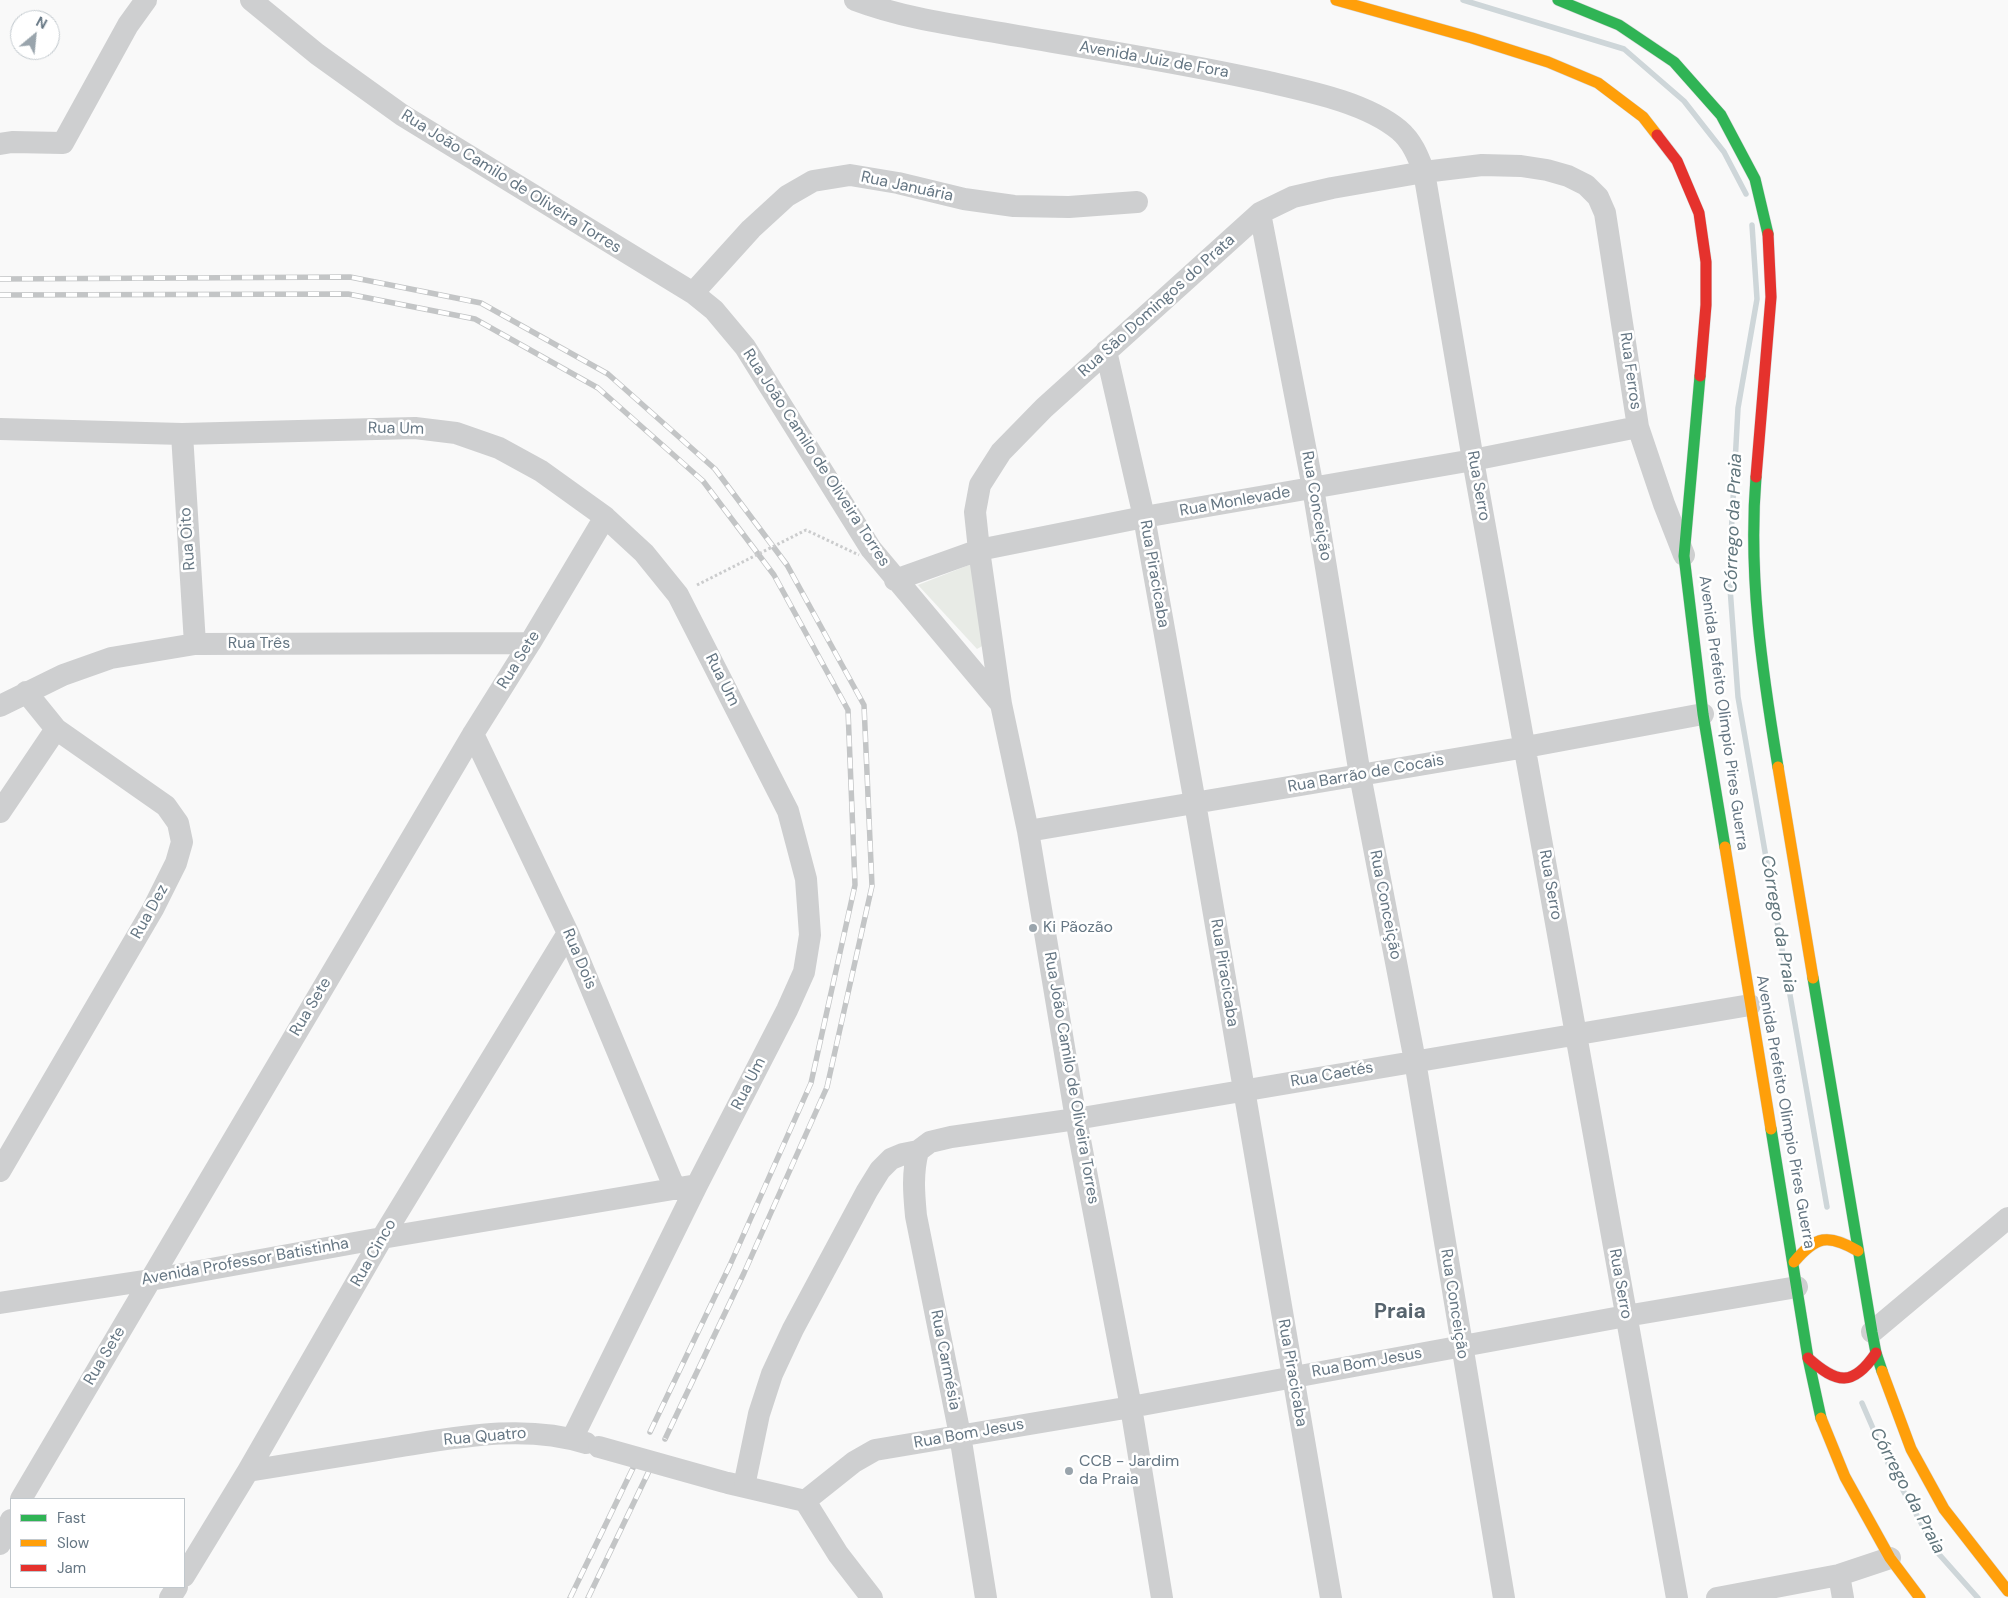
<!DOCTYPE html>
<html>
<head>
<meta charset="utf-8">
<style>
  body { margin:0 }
  #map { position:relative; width:2008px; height:1598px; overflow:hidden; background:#f9f9f9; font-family:"DM Sans",sans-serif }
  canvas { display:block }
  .legend { position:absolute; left:10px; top:1498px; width:175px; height:90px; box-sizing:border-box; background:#fff; border:1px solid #c1c8cd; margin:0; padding:6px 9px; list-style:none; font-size:15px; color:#657683 }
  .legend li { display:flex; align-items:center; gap:10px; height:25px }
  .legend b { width:25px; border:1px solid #c1c8cd }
  .north { position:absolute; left:10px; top:10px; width:50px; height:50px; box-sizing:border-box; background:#fff; border:1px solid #c1c8cd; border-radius:50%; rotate:28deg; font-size:14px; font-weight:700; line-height:20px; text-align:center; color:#657683 }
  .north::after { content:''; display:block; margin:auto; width:18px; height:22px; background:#99a4ac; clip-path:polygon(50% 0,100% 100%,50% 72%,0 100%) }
</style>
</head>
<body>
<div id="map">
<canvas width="2008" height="1598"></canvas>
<ul class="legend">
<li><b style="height:6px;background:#30b455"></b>Fast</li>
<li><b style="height:6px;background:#ff9f0a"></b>Slow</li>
<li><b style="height:6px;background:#e5322d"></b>Jam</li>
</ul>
<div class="north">N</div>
</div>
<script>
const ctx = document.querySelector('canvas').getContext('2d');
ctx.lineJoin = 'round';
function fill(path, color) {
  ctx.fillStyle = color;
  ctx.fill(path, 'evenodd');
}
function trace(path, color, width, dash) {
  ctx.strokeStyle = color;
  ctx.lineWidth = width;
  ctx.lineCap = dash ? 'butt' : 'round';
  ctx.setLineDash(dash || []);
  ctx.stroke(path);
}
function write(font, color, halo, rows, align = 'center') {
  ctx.font = font + ' "DM Sans",sans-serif';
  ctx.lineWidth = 5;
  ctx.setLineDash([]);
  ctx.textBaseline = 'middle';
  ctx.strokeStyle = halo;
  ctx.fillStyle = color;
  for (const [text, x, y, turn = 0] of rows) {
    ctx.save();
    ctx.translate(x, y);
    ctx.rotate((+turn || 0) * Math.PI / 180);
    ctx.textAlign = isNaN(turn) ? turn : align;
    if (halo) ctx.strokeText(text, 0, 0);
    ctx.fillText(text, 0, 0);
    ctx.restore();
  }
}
fill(new Path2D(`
  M974,563L984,645L977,649L918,585Z`), '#e8ebe6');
trace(new Path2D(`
  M1463,0L1624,49L1684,101L1724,152L1746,194
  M1752,225L1757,299L1738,408L1729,574L1738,697L1827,1207
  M1862,1403L1888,1463L1937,1552L1978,1598`), '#ced6d9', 5.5);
const fast = new Path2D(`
  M1558,0L1619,25L1674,62L1721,115L1755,179L1768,234
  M1700,376L1684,556L1703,714L1725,847
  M1756,477C1748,575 1762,670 1778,767
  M1813,978L1872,1332L1876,1353L1882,1371
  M1771,1129L1808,1358L1821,1418`);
const slow = new Path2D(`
  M1336,0L1472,38L1548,62L1598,83L1643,117L1657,135
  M1778,767L1813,978
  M1725,847L1771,1129
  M1794,1262C1816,1236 1828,1233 1858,1251
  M1882,1371L1911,1449L1944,1509L2008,1591
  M1821,1418L1845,1477L1890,1558L1920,1598`);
const jam = new Path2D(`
  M1657,135L1677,161L1699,213L1706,262V305L1700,376
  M1756,477L1771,297L1768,234
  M1808,1358C1837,1384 1853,1387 1876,1353`);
trace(fast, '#d5d6d7', 12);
trace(slow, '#d5d6d7', 12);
trace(jam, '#d5d6d7', 12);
trace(new Path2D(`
  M251,0L317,54L402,115L693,293L714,310L745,347L871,549L1001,704L1028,831L1076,1119L1131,1407L1162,1598
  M855,0C908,20 963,26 1018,36C1101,50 1183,63 1264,81C1307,91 1365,102 1399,130C1412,141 1418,156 1424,172L1473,460L1677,1598
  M0,144L12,142L63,143L128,25L146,0
  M1260,213L1313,488L1360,775L1415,1061L1504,1598
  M693,293L751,229L787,196L813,181L850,175L898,183L964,199L1014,206L1069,207L1137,202
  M1106,351L1144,517L1195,803L1331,1598
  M0,429L182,434L415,428L456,433L499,448L541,471L605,517L644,553L678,595L788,811L806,879L810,935L804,972L787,1010L697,1185L572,1439
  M182,434L195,644
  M895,580L979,550L1144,517L1473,460L1638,427
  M1001,704L979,550L975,512L980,485L1001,452L1044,408L1260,213L1293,197L1332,188L1424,172L1482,165L1521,166L1547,170L1568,176L1586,185L1598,197L1605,213L1638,427L1664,504L1684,555
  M0,706L63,675L111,658L195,644L530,643
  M473,734L568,933L675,1189
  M0,812L56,729
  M1028,831L1526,747L1703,714
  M918,1151C912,1174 914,1194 916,1216L960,1435L986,1598
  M0,1171L153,909L176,863L182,842L178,823L166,806L56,729L26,692
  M0,1303L150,1280L382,1238L697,1185
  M1872,1332L2008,1218
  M248,1471C296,1463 343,1456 390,1448C454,1438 522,1423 586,1443
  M728,1483L805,1501
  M744,1486L759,1414L772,1374L793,1329L867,1191L880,1170L891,1159L903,1154L918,1151L930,1142L951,1137L1076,1119L1750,1005
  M21,1499L473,734L530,643L605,517
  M805,1501L854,1462L875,1450L1131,1407L1626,1316L1797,1287
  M805,1501L838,1554L872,1598
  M0,1544L11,1520
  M1839,1575L1843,1598
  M184,1576L248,1471L382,1238L568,933
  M170,1598L177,1587
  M1717,1598L1839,1575L1890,1558`), '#cecfd0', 22);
trace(fast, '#30b455', 11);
trace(slow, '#ff9f0a', 11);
trace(jam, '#e5322d', 11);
const rail = new Path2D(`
  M0,279L350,277L481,303L608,374L715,469L787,565L864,705L872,886L827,1087L744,1273L665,1439
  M0,295L348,294L475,319L598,388L703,481L774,575L848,710L855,885L811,1083L730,1265L650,1432
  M570,1598L634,1466
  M588,1598L649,1471`);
trace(rail, '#c3c5c6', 5.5);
trace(rail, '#fff', 4, [11]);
trace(new Path2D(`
  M697,585L806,530L859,555`), '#cbcccd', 3, [2.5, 2.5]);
trace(new Path2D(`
  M599,1447L724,1482`), '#cecfd0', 22);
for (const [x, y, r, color] of [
  [1033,928,5,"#99a4ac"],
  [1069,1471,5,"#99a4ac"]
]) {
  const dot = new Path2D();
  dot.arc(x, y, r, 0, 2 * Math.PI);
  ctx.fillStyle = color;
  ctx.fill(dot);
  trace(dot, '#fff', 2);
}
write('16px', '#657683', '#fff', [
  ["Avenida Juiz de Fora",1154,60,10],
  ["Rua João Camilo de Oliveira Torres",511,182,32],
  ["Rua Januária",907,187,12],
  ["Rua São Domingos do Prata",1157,306,-42],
  ["Rua Ferros",1630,371,82],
  ["Rua Um",396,429,1],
  ["Rua João Camilo de Oliveira Torres",816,458,57],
  ["Rua Serro",1478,486,80],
  ["Rua Monlevade",1235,502,-10],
  ["Rua Conceição",1316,506,80],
  ["Rua Oito",188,539,-94],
  ["Rua Piracicaba",1154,574,80],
  ["Rua Três",259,644],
  ["Rua Sete",519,660,-58],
  ["Rua Um",722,680,63],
  ["Avenida Prefeito Olimpio Pires Guerra",1723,713,82],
  ["Rua Barrão de Cocais",1366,774,-10],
  ["Rua Serro",1550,885,80],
  ["Rua Conceição",1385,905,79],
  ["Rua Dez",150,912,-61],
  ["Rua Dois",579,959,67],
  ["Rua Piracicaba",1224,973,81],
  ["Rua Sete",311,1007,-59],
  ["Rua Caetés",1332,1075,-10],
  ["Rua João Camilo de Oliveira Torres",1071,1078,80],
  ["Rua Um",749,1084,-63],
  ["Avenida Prefeito Olimpio Pires Guerra",1785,1112,80],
  ["Rua Cinco",374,1253,-60],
  ["Avenida Professor Batistinha",245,1262,-10],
  ["Rua Serro",1620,1284,80],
  ["Rua Conceição",1454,1304,81],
  ["Rua Sete",105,1356,-59],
  ["Rua Carmésia",945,1360,79],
  ["Rua Bom Jesus",1367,1363,-10],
  ["Rua Piracicaba",1292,1373,80],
  ["Rua Bom Jesus",969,1434,-10],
  ["Rua Quatro",485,1437,-5]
]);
write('16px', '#657683', '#fff', [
  ["Ki Pãozão",1043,928],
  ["CCB - Jardim",1079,1462],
  ["da Praia",1079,1480]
], 'left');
write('italic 18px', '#60757c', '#fff', [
  ["Córrego da Praia",1734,523,-88],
  ["Córrego da Praia",1778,924,80],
  ["Córrego da Praia",1907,1491,62]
]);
write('bold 21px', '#57646e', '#fff', [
  ["Praia",1400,1312]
]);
</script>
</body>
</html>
